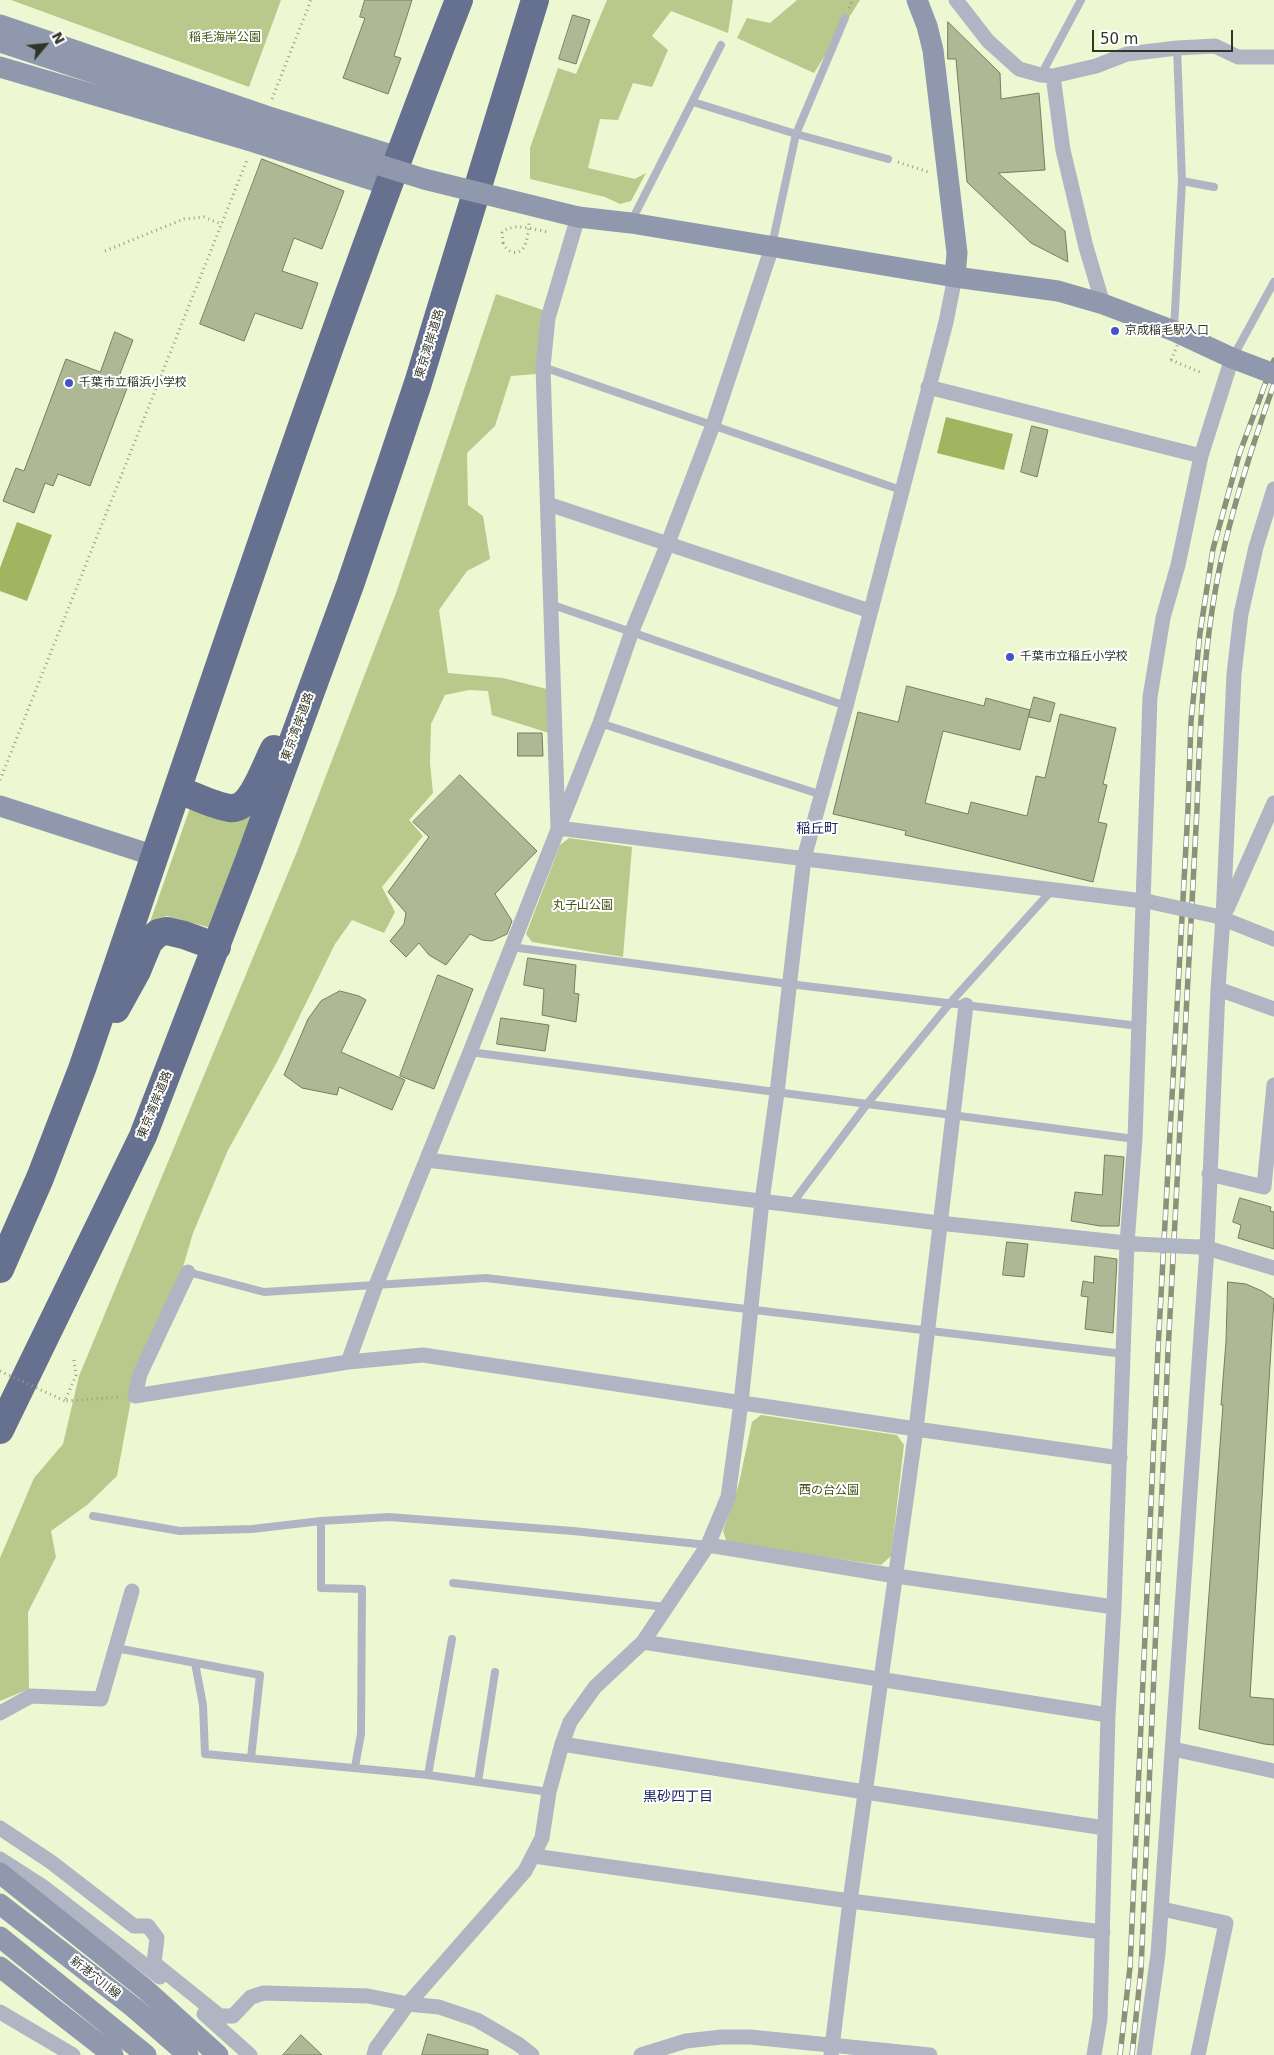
<!DOCTYPE html>
<html>
<head>
<meta charset="utf-8">
<style>
  body { margin:0 }
  #map { position:relative; width:1274px; height:2055px; overflow:hidden; background:#edf7d2; font-family:"DejaVu Sans",sans-serif }
  canvas { display:block }
  .north { position:absolute; left:20px; top:20px; width:50px; height:50px; -webkit-text-stroke:4px #fff; paint-order:stroke; rotate:62deg; font-size:14px; font-weight:700; line-height:20px; text-align:center; color:#313527 }
  .north::after { content:''; display:block; margin:auto; width:18px; height:22px; background:#313527; clip-path:polygon(50% 0,100% 100%,50% 72%,0 100%) }
  .scale { position:absolute; left:1092px; top:30px; width:141px; height:22px; box-sizing:border-box; border:2px solid #313527; border-top:0; padding-left:6px; font-size:15px; line-height:18px; white-space:nowrap; color:#313527; -webkit-text-stroke:4px #fff; paint-order:stroke }
</style>
</head>
<body>
<div id="map">
<canvas width="1274" height="2055"></canvas>
<div class="north">N</div>
<div class="scale">50 m</div>
</div>
<script>
const ctx = document.querySelector('canvas').getContext('2d');
ctx.lineJoin = 'round';
function fill(path, color) {
  ctx.fillStyle = color;
  ctx.fill(path, 'evenodd');
}
function trace(path, color, width, dash) {
  ctx.strokeStyle = color;
  ctx.lineWidth = width;
  ctx.lineCap = dash ? 'butt' : 'round';
  ctx.setLineDash(dash || []);
  ctx.stroke(path);
}
function write(font, color, halo, rows, align = 'center') {
  ctx.font = font + ' "DejaVu Sans","Noto Sans JP",sans-serif';
  ctx.lineWidth = 4;
  ctx.setLineDash([]);
  ctx.textBaseline = 'middle';
  ctx.strokeStyle = halo;
  ctx.fillStyle = color;
  for (const [text, x, y, turn = 0] of rows) {
    ctx.save();
    ctx.translate(x, y);
    ctx.rotate((+turn || 0) * Math.PI / 180);
    ctx.textAlign = isNaN(turn) ? turn : align;
    if (halo) ctx.strokeText(text, 0, 0);
    ctx.fillText(text, 0, 0);
    ctx.restore();
  }
}
fill(new Path2D(`
  M11,0H281L249,87Z
  M607,0H733L728,33L671,11L652,36L668,50L652,87L633,83L618,120L600,119L588,168L635,179L646,173L631,201L620,204L605,197L530,179V148L558,68L576,74Z
  M797,0H860L814,73L737,38L747,18L770,23Z
  M496,294L546,311L536,374L511,376L495,426L467,453L468,505L483,516L490,559L467,571L439,610L448,673L503,678L547,689L549,733L492,715L488,691L469,690L445,695L431,724L430,763L433,793L409,820L423,836L382,887L395,912L384,933L352,920L335,944L278,1060L228,1150L193,1233L183,1267L135,1378L117,1476L87,1505L51,1531L56,1557L28,1612L29,1689L0,1701V1558L34,1478L63,1444L79,1376L296,854L396,593Z
  M190,808L252,814L211,928L167,916L150,922Z
  M569,838L632,847L623,957L532,942L526,934L560,845Z
  M761,1415L897,1435L904,1445L891,1556L881,1565L727,1543L723,1531L739,1483L752,1422Z`), '#b8c98b');
fill(new Path2D(`
  M946,417L1013,434L1004,470L937,453Z
  M17,522L52,535L27,601L0,591V568Z`), '#a0b55f');
const building = new Path2D(`
  M365,0H412L394,56L401,58L388,94L343,78L365,18L360,17Z
  M573,15L590,20L576,64L559,59Z
  M948,22L1000,73L1001,99L1039,93L1045,170L998,173L1065,231L1068,262L1031,243L967,182L956,59H948Z
  M262,159L344,191L322,249L294,238L282,271L318,283L302,329L255,313L244,341L200,324Z
  M115,332L133,340L118,379L129,383L90,486L58,474L53,486L45,483L34,513L3,501L16,468L24,471L66,359L100,372Z
  M1032,426L1048,430L1037,477L1021,472Z
  M907,686L984,706L986,698L1030,710L1020,750L943,731L925,803L968,814L971,802L1027,816L1036,776L1045,778L1060,714L1116,728L1103,784L1107,785L1098,822L1107,824L1093,882L905,835L906,831L833,814L858,712L898,722Z
  M1034,697L1055,703L1050,722L1029,717Z
  M518,733H542L543,756H518Z
  M460,775L537,851L495,894L512,921L507,934L492,941L482,940L470,934L446,965L429,955L419,943L406,957L390,941L404,924L406,913L388,892L429,837L413,822Z
  M528,958L576,965L574,993L579,994L576,1022L542,1015L544,989L524,985Z
  M438,975L473,989L434,1089L400,1076Z
  M340,991L359,996L366,1000L341,1052L405,1080L392,1110L339,1087L337,1095L302,1088L284,1075L308,1019L321,1001Z
  M501,1018L549,1025L545,1051L497,1044Z
  M1105,1155L1124,1157L1119,1226H1100L1071,1221L1075,1192L1102,1195Z
  M1240,1198L1271,1207L1270,1211L1274,1212V1249L1238,1238L1241,1225L1233,1222Z
  M1007,1242L1028,1244L1024,1277L1003,1275Z
  M1095,1256L1117,1259L1113,1333L1085,1329L1088,1297L1081,1296L1083,1281L1093,1283Z
  M1228,1282L1246,1284L1262,1291L1274,1299L1250,1697L1274,1699V1745L1264,1744L1199,1729L1223,1405H1221L1226,1342Z
  M428,2034L488,2050V2055H422Z
  M301,2035L322,2055H283Z`);
fill(building, '#aeb895');
trace(building, '#757e5d', 1);
trace(new Path2D(`
  M849,8L853,0
  M272,99L311,0
  M898,162L928,172
  M503,243C505,247 507,250 512,252C527,256 528,233 529,223
  M105,251L184,219L204,217L221,224
  M1171,360L1202,373
  M0,780L247,160
  M74,1360L76,1375L65,1401L119,1397`), '#969e83', 3, [1, 4]);
trace(new Path2D(`
  M1041,75L1081,0
  M693,102L796,134L888,159
  M1182,181L1214,187
  M631,222L721,45
  M772,245L796,134L845,18
  M1174,329L1182,181L1177,48
  M1233,357L1274,282
  M543,367L901,490
  M550,604L846,706
  M600,723L822,795
  M511,947L789,984L1139,1026
  M470,1052L1135,1139
  M791,1205L867,1104L950,1003L1052,890
  M188,1272L264,1292L486,1278L1124,1354
  M93,1516L180,1531L252,1529L321,1521L389,1517L573,1531L708,1545
  M321,1521V1588L362,1589L361,1734L355,1767
  M453,1583L666,1607
  M116,1648L260,1675L251,1758
  M195,1663L203,1705L205,1754L428,1775L549,1792
  M428,1775L452,1639
  M478,1782L495,1672`), '#b0b5c4', 8);
trace(new Path2D(`
  M956,0L988,41L1019,69L1041,75L1053,76L1096,66L1127,54L1177,48L1215,46L1238,57H1274
  M1053,76L1063,150L1086,247L1103,304
  M578,217L548,318L543,367L558,828L1151,902
  M928,387L1201,456
  M548,504L870,611
  M1227,909L1274,803
  M1216,916L1274,939
  M1218,989L1274,1009
  M427,1160L939,1223L1136,1244
  M1209,1174L1264,1187L1274,1085
  M1199,1247L1207,1248L1274,1268
  M188,1272L140,1374L135,1396L348,1362L423,1355L916,1429L1120,1458
  M348,1362L376,1285L470,1052L600,723L632,631L668,543L713,425L772,247
  M708,1545L896,1576L1114,1607
  M643,1642L1108,1715
  M0,1713L31,1696L101,1699L132,1591
  M562,1744L865,1792L1105,1828
  M1173,1749L1274,1771
  M0,1828L51,1862L134,1926H148L157,1938L154,1963L220,2016H233L251,1997L264,1993L368,1996L408,2004L439,2007L477,2020L518,2044L532,2055
  M534,1856L850,1901L1103,1932
  M0,1859L42,1886L160,1977
  M1162,1909L1226,1923L1198,2055
  M0,2012L73,2055
  M204,2014L250,2055
  M374,2055L376,2048L408,2004L525,1871L542,1838L549,1792L562,1744L570,1722L595,1687L643,1642L708,1545L728,1497L741,1403L762,1201L777,1093L804,858L846,706L946,322L955,277
  M641,2055L686,2041L722,2037H750L930,2055
  M831,2055L850,1901L916,1429L966,1005
  M1094,2055L1100,2019L1108,1715L1114,1607L1127,1243L1135,1139L1150,697L1163,618L1178,565L1201,456L1232,358
  M1144,2055L1158,1954L1207,1248L1218,989L1223,918L1234,674L1241,614L1256,547L1274,489`), '#b0b5c4', 15);
trace(new Path2D(`
  M917,0L927,26L933,50L957,253L955,277
  M0,25L266,116L398,157
  M0,67L254,142L388,185
  M578,217L631,223L955,277L1058,291L1103,304L1174,331L1232,358
  M0,806L155,856
  M0,1873L145,1989L218,2055
  M0,1904L133,2007L188,2055
  M0,1937L146,2055
  M0,1967L113,2055`), '#9098ae', 21);
trace(new Path2D(`
  M178,790C194,795 213,806 230,808C252,811 265,765 274,749
  M116,1009L137,971L149,942L158,933L167,931L184,935L217,947
  M0,1269L40,1178L82,1069C205,712 321,352 459,0
  M0,1430L143,1136L248,863L350,585L391,464L418,383L535,0`), '#66708f', 28);
const rail = new Path2D(`
  M1120,2055L1130,1967L1158,1349L1188,809L1191,721L1200,633L1213,549L1239,455L1274,360
  M1132,2055L1141,1970L1168,1352L1197,809C1200,722 1204,632 1224,548C1237,492 1255,438 1274,384`);
trace(rail, '#8b9279', 5.5);
trace(rail, '#fff', 4, [11]);
trace(new Path2D(`
  M503,243L502,233C513,221 534,230 548,232
  M1171,360L1188,320
  M0,1371L65,1401`), '#969e83', 3, [1, 4]);
trace(new Path2D(`
  M1155,903L1216,916
  M1136,1244L1199,1247`), '#b0b5c4', 15);
trace(new Path2D(`
  M0,42L252,125L424,179L578,217
  M1232,358L1274,374`), '#9098ae', 21);
for (const [x, y, r, color] of [
  [1115,331,5,"#4154c8"],
  [69,383,5,"#4154c8"],
  [1010,657,5,"#4154c8"]
]) {
  const dot = new Path2D();
  dot.arc(x, y, r, 0, 2 * Math.PI);
  ctx.fillStyle = color;
  ctx.fill(dot);
  trace(dot, '#fff', 2);
}
write('12px', '#455213', '#fff', [
  ["稲毛海岸公園",225,38],
  ["丸子山公園",583,906],
  ["西の台公園",829,1491]
]);
write('12px', '#313527', '#fff', [
  ["京成稲毛駅入口",1125,331],
  ["千葉市立稲浜小学校",79,383],
  ["千葉市立稲丘小学校",1020,657]
], 'left');
write('12px', '#313527', '#fff', [
  ["東京湾岸道路",430,344,-73],
  ["東京湾岸道路",298,727,-70],
  ["東京湾岸道路",155,1105,-68],
  ["新港穴川線",95,1978,38]
]);
write('14px', '#1e2961', '#fff', [
  ["稲丘町",817,829],
  ["黒砂四丁目",678,1797]
]);
</script>
</body>
</html>
